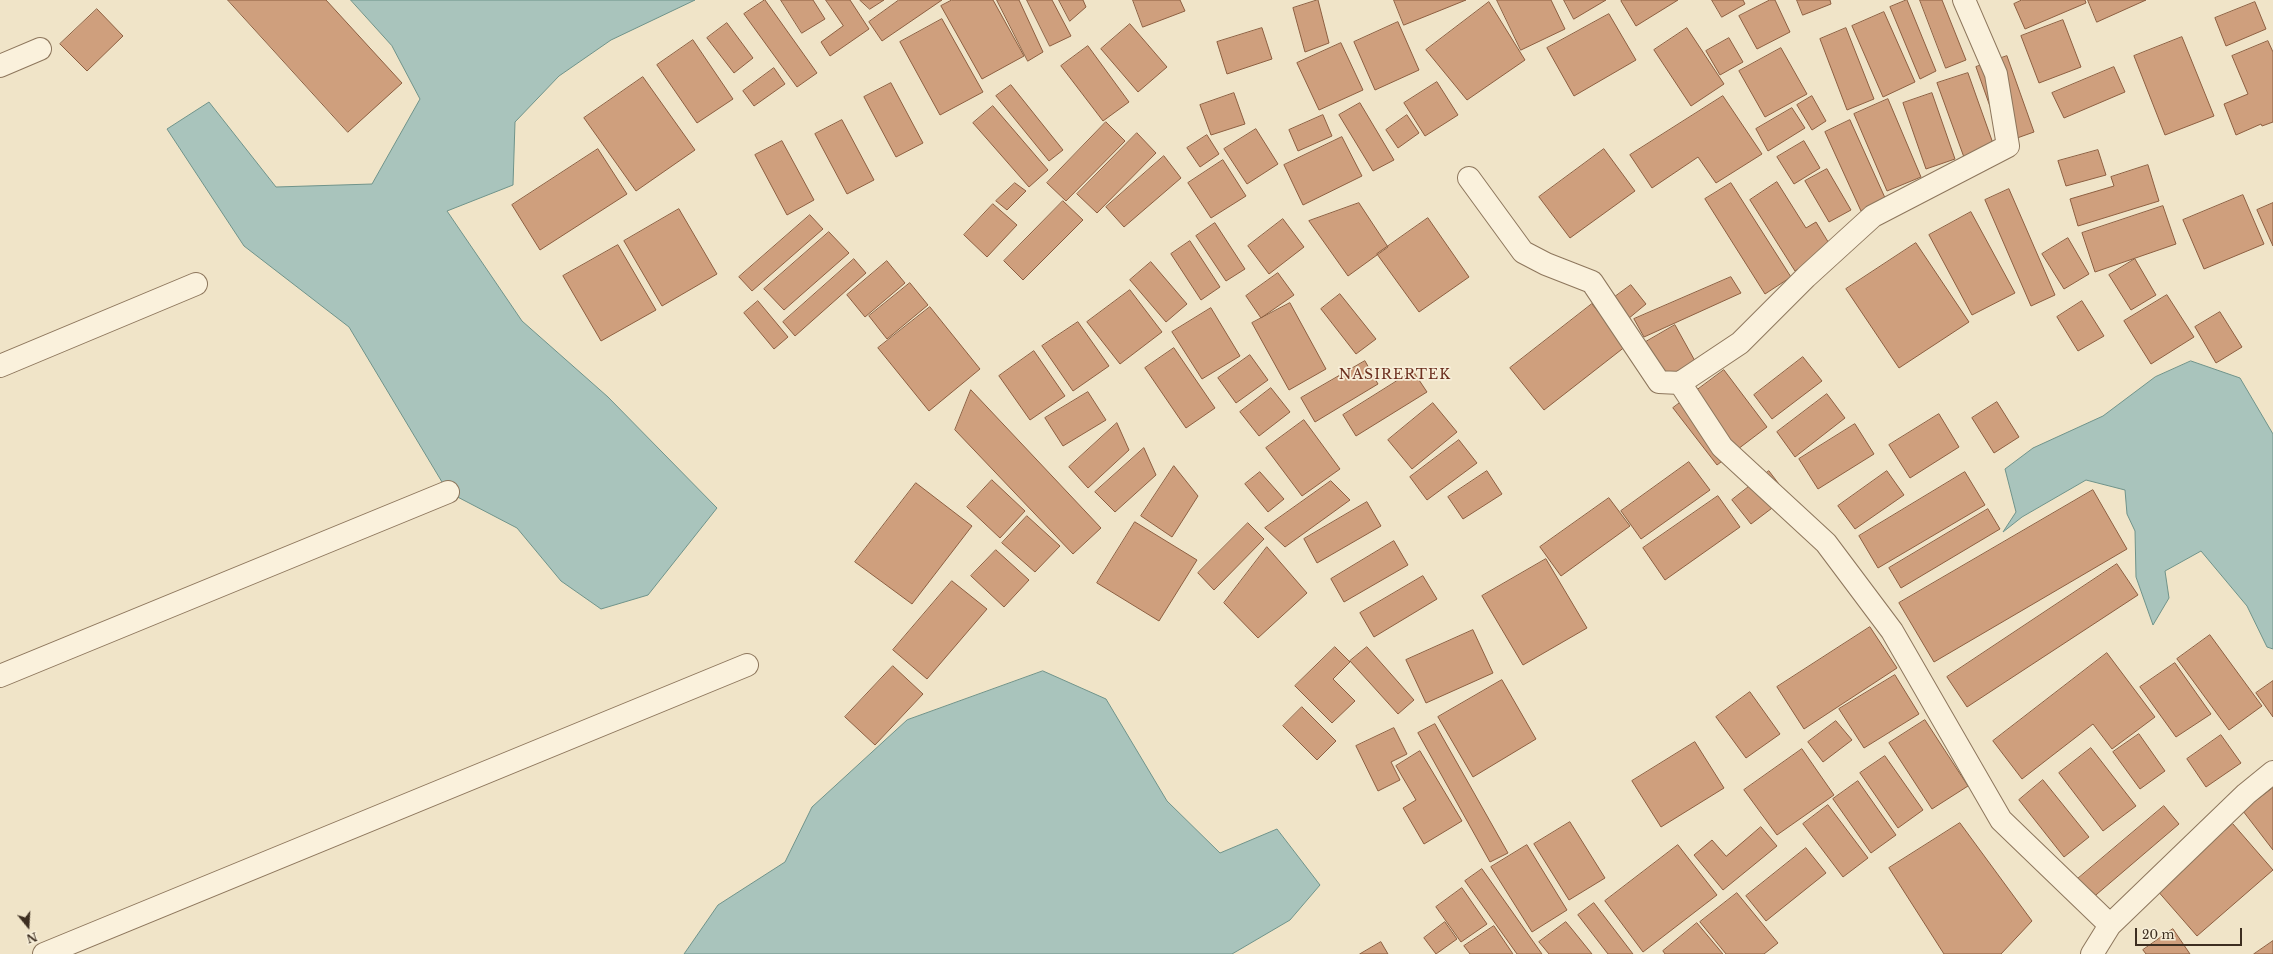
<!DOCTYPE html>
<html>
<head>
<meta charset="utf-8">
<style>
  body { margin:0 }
  #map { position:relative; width:2273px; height:954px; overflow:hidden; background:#f0e4c8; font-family:"Libre Baskerville",serif }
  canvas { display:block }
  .north { position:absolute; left:8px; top:906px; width:40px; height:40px; -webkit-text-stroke:3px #f7eed8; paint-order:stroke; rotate:162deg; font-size:11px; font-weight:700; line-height:16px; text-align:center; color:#3d2e20 }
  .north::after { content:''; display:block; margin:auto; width:14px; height:18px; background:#3d2e20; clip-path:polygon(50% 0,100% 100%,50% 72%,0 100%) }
  .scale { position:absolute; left:2135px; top:928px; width:107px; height:18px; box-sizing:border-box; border:2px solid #3d2e20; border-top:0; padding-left:5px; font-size:12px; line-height:14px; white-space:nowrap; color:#3d2e20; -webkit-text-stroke:3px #f7eed8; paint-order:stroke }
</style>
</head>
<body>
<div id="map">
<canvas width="2273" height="954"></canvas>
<div class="north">N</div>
<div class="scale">20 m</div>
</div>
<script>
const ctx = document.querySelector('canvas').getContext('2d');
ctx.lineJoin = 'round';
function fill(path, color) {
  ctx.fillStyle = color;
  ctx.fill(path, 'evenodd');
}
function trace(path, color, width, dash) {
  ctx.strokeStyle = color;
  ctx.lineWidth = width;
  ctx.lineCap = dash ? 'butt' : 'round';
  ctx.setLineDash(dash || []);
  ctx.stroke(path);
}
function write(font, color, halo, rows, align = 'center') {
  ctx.font = font + ' "Libre Baskerville",serif';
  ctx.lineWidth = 3.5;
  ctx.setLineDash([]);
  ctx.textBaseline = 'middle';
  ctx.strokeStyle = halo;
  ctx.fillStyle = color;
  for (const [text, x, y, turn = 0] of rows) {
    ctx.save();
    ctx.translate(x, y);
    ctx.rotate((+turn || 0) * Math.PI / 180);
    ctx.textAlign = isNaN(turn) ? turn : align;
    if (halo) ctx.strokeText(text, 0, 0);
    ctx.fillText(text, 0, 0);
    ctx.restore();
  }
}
const water = new Path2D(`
  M351,0H695L611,40L559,76L515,122L513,185L447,211L522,321L608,397L717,508L648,595L601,609L561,581L517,528L448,492L349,327L244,246L167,129L209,102L276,187L372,184L420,99L392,46Z
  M2191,361L2240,378L2273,434V649L2267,647L2247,606L2201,551L2165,571L2169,598L2153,625L2136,577L2135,531L2127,514L2125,490L2086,480L2022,517L2003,532L2016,512L2005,469L2033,448L2103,416L2155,377Z
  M1043,671L1106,699L1167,801L1220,853L1277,829L1320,885L1290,920L1232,954H684L718,905L785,862L812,807L907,720Z`);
fill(water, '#a9c4bc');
trace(water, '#6f938a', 1);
const building = new Path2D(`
  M228,0H326L402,83L348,132Z
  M765,0L817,73L797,87L744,14Z
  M781,0H813L825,19L802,33Z
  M826,0H850L869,29L830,56L821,42L843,26Z
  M860,0H884L870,9Z
  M899,0H942L882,41L869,22Z
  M952,0H993L1024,56L982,79L941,6Z
  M997,0H1019L1043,52L1028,61Z
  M1027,0H1052L1071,36L1050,46Z
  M1059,0H1083L1086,7L1070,21Z
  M1133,0H1180L1185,11L1143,27Z
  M1318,0L1329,43L1305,52L1293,8Z
  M1394,0H1466L1404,25Z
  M1497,0H1551L1565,29L1521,50Z
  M1564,0H1606L1574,19Z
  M1623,0H1678L1636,26L1621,1Z
  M1712,0H1743L1745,4L1722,17Z
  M1770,0H1775L1790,32L1757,49L1739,16Z
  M1797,0H1830L1831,4L1803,15Z
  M1907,0L1936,71L1920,79L1890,7Z
  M1920,0H1942L1966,60L1946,68Z
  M2022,0H2085L2086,3L2025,29L2014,4Z
  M2088,0H2146L2097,22Z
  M1489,2L1525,60L1467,100L1426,50Z
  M2255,2L2266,29L2226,46L2215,18Z
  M97,9L123,36L87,71L60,44Z
  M1884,12L1915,82L1883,97L1852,26Z
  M1609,14L1636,60L1574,96L1547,48Z
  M942,19L983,92L940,115L900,42Z
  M2063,20L2081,67L2039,83L2021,36Z
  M1398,22L1419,70L1375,90L1354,42Z
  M727,23L753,58L734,73L707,38Z
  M1130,24L1167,67L1138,92L1101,49Z
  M1262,28L1272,59L1227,74L1217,42Z
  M1687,28L1724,84L1691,106L1654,50Z
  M1846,28L1874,99L1847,110L1820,39Z
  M2182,37L2214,116L2165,135L2134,56Z
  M1729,38L1743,62L1720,75L1706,51Z
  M693,40L733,99L697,123L657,65Z
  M2268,41L2273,52V122L2262,126L2261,124L2236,135L2224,104L2248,94L2232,56Z
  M1341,43L1363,90L1319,110L1297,63Z
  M1088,46L1129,102L1103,121L1061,66Z
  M1781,48L1807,94L1765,117L1739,71Z
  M2007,56L2034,132L2003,143L1976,67Z
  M2114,67L2125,92L2064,118L2052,93Z
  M774,68L785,84L754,106L743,91Z
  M1968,73L1995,149L1965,160L1937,83Z
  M643,77L695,150L636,191L584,118Z
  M1437,82L1458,115L1425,136L1404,103Z
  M891,83L923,143L896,157L864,97Z
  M1011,85L1063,150L1049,161L996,96Z
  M1234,93L1245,124L1211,135L1200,105Z
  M1932,93L1955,159L1926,169L1903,103Z
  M1723,96L1762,154L1716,183L1698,157L1652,188L1630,155Z
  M1812,96L1826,121L1812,130L1797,105Z
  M1888,99L1921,177L1887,191L1854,114Z
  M1360,103L1394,160L1373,171L1339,115Z
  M993,106L1048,170L1029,187L973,123Z
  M1792,108L1805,128L1768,151L1756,129Z
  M1323,115L1332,136L1298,151L1289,130Z
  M1407,115L1419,133L1398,148L1386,130Z
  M842,120L874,180L847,194L815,134Z
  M1850,120L1886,200L1861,211L1825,132Z
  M1106,122L1125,141L1066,201L1047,183Z
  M1256,129L1278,164L1247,184L1224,149Z
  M1137,133L1156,153L1097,213L1077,194Z
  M1207,135L1219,154L1200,167L1187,148Z
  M1342,137L1362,176L1303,205L1284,165Z
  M782,141L814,200L787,215L755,155Z
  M1804,141L1820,168L1794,184L1777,157Z
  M598,149L627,194L540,250L512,205Z
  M1604,149L1635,191L1570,238L1539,197Z
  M2098,150L2106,175L2066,186L2058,161Z
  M1164,156L1181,178L1124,227L1106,207Z
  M1223,160L1246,196L1211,218L1188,183Z
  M2148,165L2159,201L2078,226L2070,199L2114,186L2111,177Z
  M1827,169L1851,210L1829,222L1805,181Z
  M1777,182L1806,228L1816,222L1830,245L1813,260L1795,271L1750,200Z
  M1015,183L1026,191L1007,210L996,201Z
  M1731,183L1791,277L1765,294L1705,199Z
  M2009,189L2055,295L2031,306L1985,200Z
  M2243,195L2264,244L2204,269L2183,220Z
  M1063,201L1083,220L1023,280L1004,261Z
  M1359,203L1388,247L1348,276L1309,221Z
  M2273,203V246L2257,210Z
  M993,204L1017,225L987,257L964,235Z
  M2163,206L2176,244L2095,272L2082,233Z
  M679,209L717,274L662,306L624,241Z
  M1971,212L2015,293L1972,315L1929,235Z
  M810,215L823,229L752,291L739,277Z
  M1428,218L1469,277L1419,312L1377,254Z
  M1283,219L1304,247L1269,274L1248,246Z
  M1215,223L1245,269L1226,281L1196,236Z
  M829,232L849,253L784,310L764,289Z
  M2068,238L2089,274L2064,289L2042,254Z
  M1190,241L1220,287L1201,300L1171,254Z
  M1916,243L1969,322L1899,368L1846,289Z
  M618,245L656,310L601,341L563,276Z
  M854,259L866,273L795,336L783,322Z
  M2135,259L2156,295L2131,310L2109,275Z
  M887,261L905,283L865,317L847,295Z
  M1151,262L1187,304L1166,322L1130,280Z
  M1278,273L1294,295L1261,318L1246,296Z
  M1731,277L1741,293L1644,337L1634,319Z
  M910,283L928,305L887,339L869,316Z
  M1631,285L1646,304L1628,319L1612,299Z
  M1130,290L1162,332L1120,364L1087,322Z
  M1340,294L1376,339L1356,354L1321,309Z
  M2167,295L2194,337L2151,364L2124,321Z
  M758,301L788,337L774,349L744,313Z
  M2082,301L2104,336L2078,351L2057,317Z
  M1290,303L1326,369L1289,390L1252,323Z
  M1592,304L1626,346L1544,410L1510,368Z
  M930,307L980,369L929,411L878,348Z
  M1211,308L1240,356L1202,379L1172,332Z
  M2220,312L2242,347L2216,363L2195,327Z
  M1078,322L1109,366L1073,391L1042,346Z
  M1675,325L1695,361L1664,379L1644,343Z
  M1174,348L1215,408L1186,428L1145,368Z
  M1034,351L1065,396L1030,420L999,376Z
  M1250,355L1268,380L1236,403L1218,378Z
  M1803,357L1822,381L1772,419L1754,395Z
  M1365,361L1378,384L1315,422L1301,398Z
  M1724,370L1767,427L1717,465L1673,408Z
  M1413,371L1427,392L1356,436L1343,415Z
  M1271,388L1290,412L1259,436L1240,412Z
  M971,390L1101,528L1073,554L955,430Z
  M1088,392L1106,420L1063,446L1045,418Z
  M1827,394L1845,418L1795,457L1777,432Z
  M1997,402L2019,437L1994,453L1972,418Z
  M1433,403L1457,432L1412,469L1388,440Z
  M1939,414L1959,447L1910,478L1889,445Z
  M1304,420L1340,469L1302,496L1266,448Z
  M1117,423L1129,450L1088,488L1069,467Z
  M1855,424L1874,454L1818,489L1799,459Z
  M1459,440L1477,463L1427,500L1410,477Z
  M1144,448L1156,475L1115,512L1095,492Z
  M1689,462L1710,490L1641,539L1621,511Z
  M1174,466L1198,496L1172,537L1141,516Z
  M1487,471L1502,494L1463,519L1448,497Z
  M1769,471L1788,496L1751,524L1732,500Z
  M1887,471L1904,495L1855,529L1838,506Z
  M1260,472L1284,499L1268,512L1245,484Z
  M1965,472L1985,505L1878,568L1859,536Z
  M992,480L1025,511L1000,538L967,507Z
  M1331,481L1350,500L1285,547L1265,528Z
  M916,483L972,526L912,604L855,562Z
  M2093,490L2127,549L1934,662L1899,603Z
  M1718,496L1740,527L1665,580L1643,548Z
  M1609,498L1630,526L1561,576L1540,547Z
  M1367,502L1381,526L1317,563L1304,539Z
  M1988,509L2000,529L1901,588L1889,568Z
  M1027,516L1060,546L1035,572L1002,543Z
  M1135,522L1197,560L1159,621L1097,583Z
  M1248,523L1264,539L1214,590L1198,573Z
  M1394,541L1408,565L1344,602L1331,579Z
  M1267,547L1307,593L1258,638L1224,603Z
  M996,550L1029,580L1004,607L971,576Z
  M1546,559L1587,628L1523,665L1482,596Z
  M2117,564L2138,595L1967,707L1947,677Z
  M1423,576L1437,599L1374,637L1360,613Z
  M952,581L987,609L927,679L893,650Z
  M1870,627L1897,668L1804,729L1777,687Z
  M1473,630L1493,673L1426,703L1406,660Z
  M2210,635L2262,706L2229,730L2177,659Z
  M1335,647L1350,662L1333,679L1355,701L1332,723L1295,686Z
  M1367,647L1414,700L1398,714L1350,661Z
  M2107,653L2155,717L2112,749L2093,724L2022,779L1993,741Z
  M2175,663L2211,714L2176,737L2140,687Z
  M893,666L923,694L875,745L845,717Z
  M1895,675L1919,714L1864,748L1839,709Z
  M1502,680L1536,739L1473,777L1438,717Z
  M2273,681V717L2256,693Z
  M1750,692L1780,734L1746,758L1716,717Z
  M1302,707L1336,741L1317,760L1283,726Z
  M1925,720L1968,786L1932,809L1889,743Z
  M1836,721L1852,740L1823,762L1808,742Z
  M1435,724L1508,853L1490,862L1418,733Z
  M1394,728L1407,754L1391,762L1400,780L1378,791L1356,746Z
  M2139,734L2165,771L2140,789L2113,752Z
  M2221,735L2241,763L2206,787L2187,759Z
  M1695,742L1724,788L1661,827L1632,781Z
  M2091,748L2136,806L2103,831L2059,773Z
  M1802,749L1834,795L1777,835L1744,790Z
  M1420,751L1462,821L1424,844L1403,808L1416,800L1396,766Z
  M1885,756L1923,810L1898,828L1860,773Z
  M2043,780L2089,837L2064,857L2019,800Z
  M1858,781L1896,835L1871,853L1833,799Z
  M2273,788V850L2243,811Z
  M1828,805L1868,858L1843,877L1803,824Z
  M2164,806L2179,824L2090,900L2074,882Z
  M1570,822L1605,878L1569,900L1534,844Z
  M1960,823L2032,921L2001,954H1944L1889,868Z
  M2233,824L2273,870L2197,936L2156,889Z
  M1761,827L1777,846L1723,890L1694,855L1712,840L1726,856Z
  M1527,845L1567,910L1532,932L1491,867Z
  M1678,845L1717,895L1643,952L1605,901Z
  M1806,848L1826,873L1766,921L1746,896Z
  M1482,869L1542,954H1517L1465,881Z
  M1462,888L1487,924L1461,942L1436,907Z
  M1737,893L1778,943L1764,954H1726L1700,922Z
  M1594,903L1633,954H1608L1578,915Z
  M1445,922L1457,939L1436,954L1424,938Z
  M1566,922L1571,928L1592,954H1549L1539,942Z
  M1697,923L1723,954H1665L1663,951Z
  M1494,926L1513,954H1470L1464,946Z
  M2173,929L2190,954H2146L2143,950Z
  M2273,941V954H2254Z
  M1381,942L1388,954H1360Z`);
fill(building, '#cf9f7d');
trace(building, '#8d5f41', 1);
const minor = new Path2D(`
  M0,66L40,49
  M1469,178L1523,252L1546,264L1592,282L1659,382L1680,383L1722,447L1826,543L1892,631L2001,820L2110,925
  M0,366L196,284
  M1680,383L1740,343L1806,277L1873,216L2008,146L1996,74L1964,0
  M0,676L448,492
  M44,954L747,665
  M2092,954L2110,925L2246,794L2273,772`);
trace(minor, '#8d765c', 24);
trace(minor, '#faf1dc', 22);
ctx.letterSpacing = '1px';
write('14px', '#6b2e1e', '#f7eed8', [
  ["NASIRERTEK",1395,375]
]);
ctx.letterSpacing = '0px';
</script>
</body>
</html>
